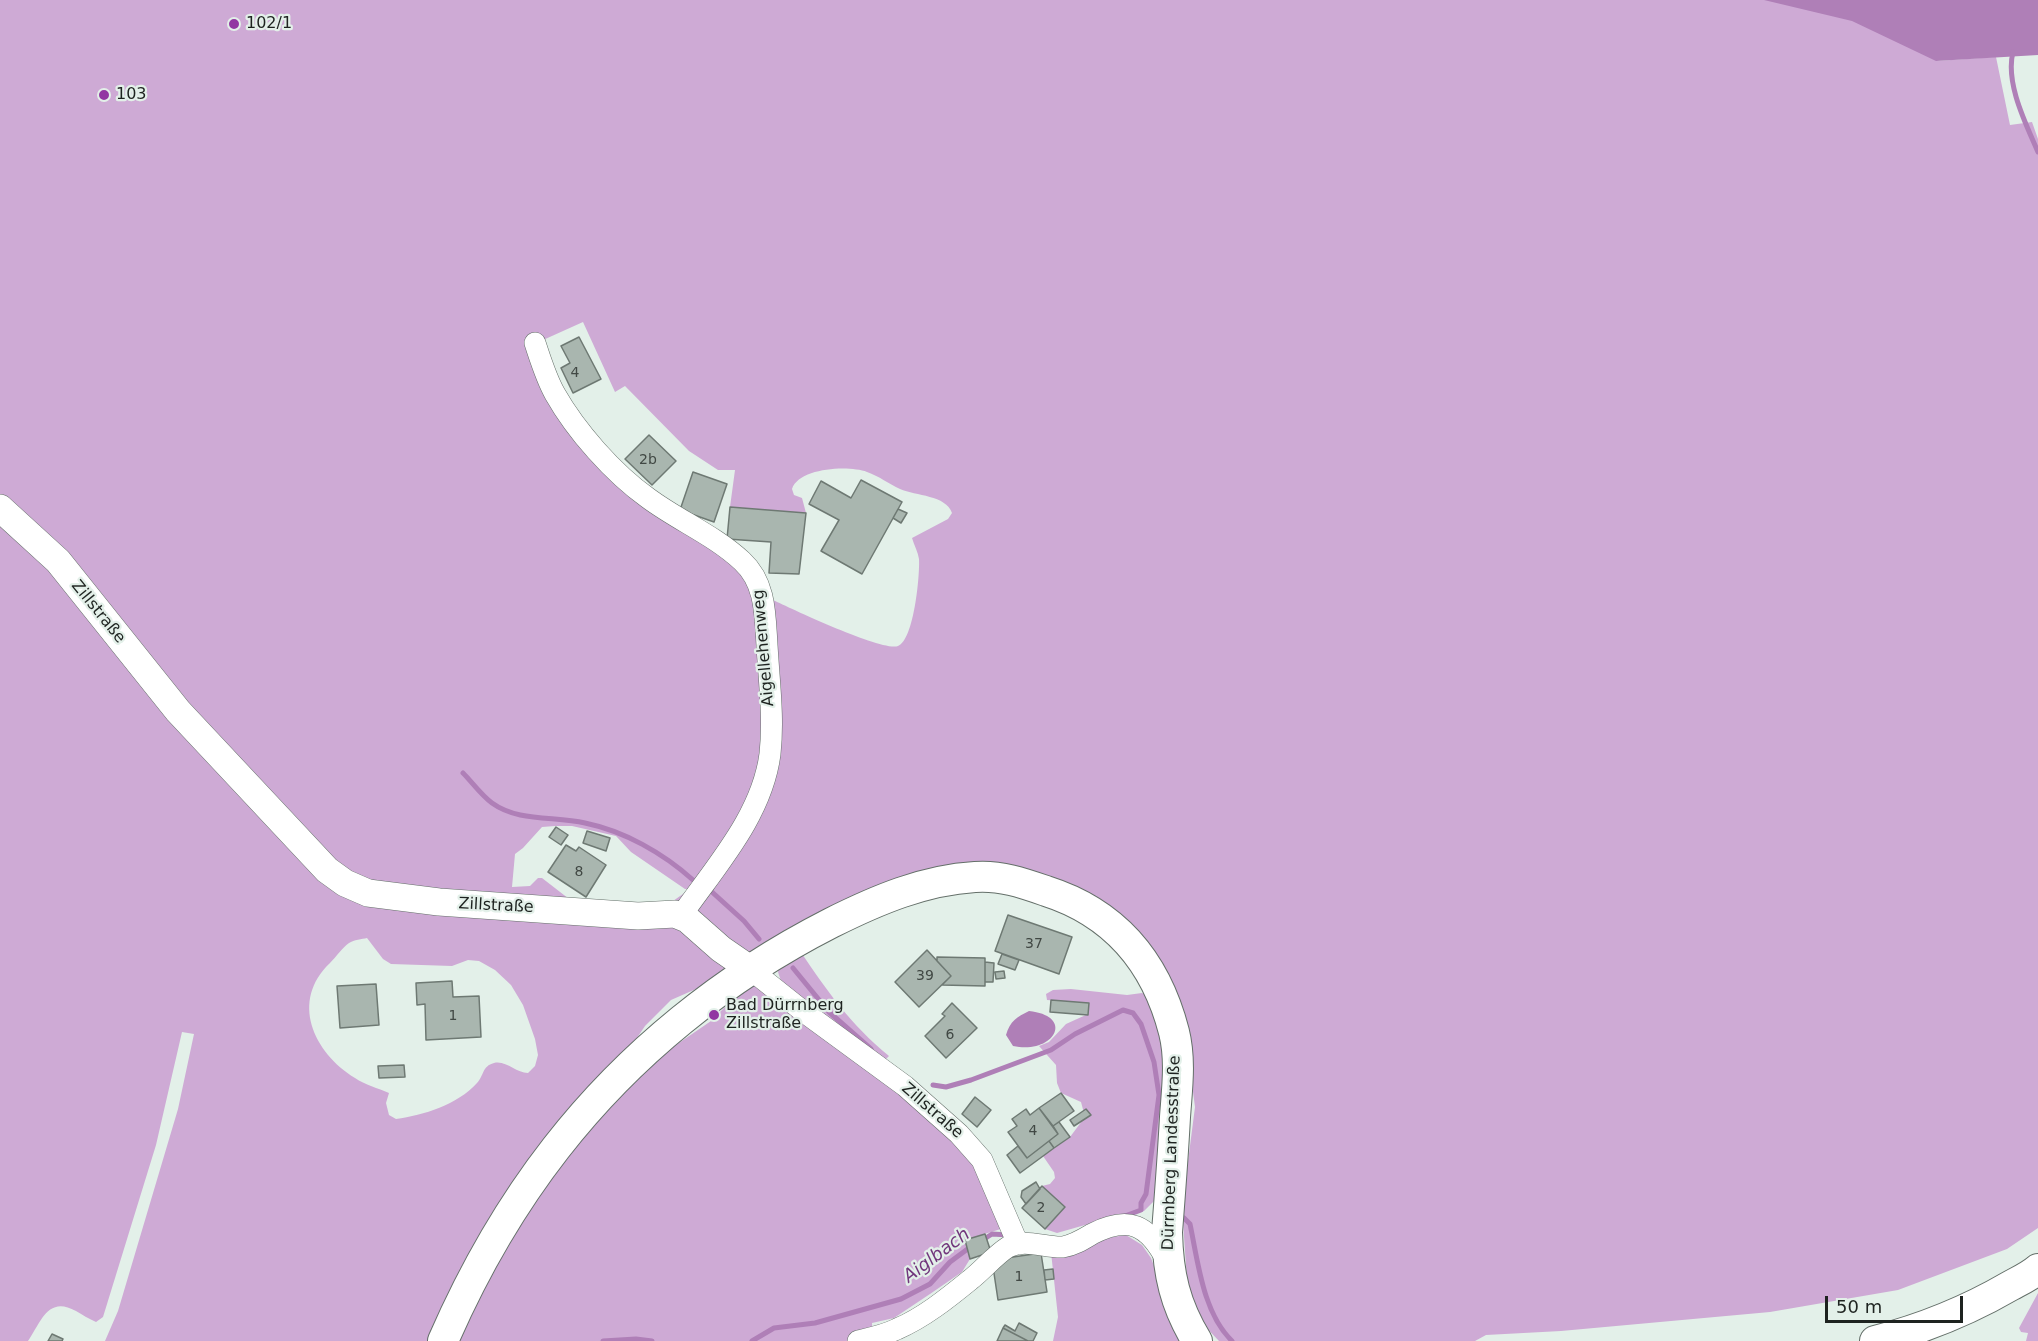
<!DOCTYPE html>
<html>
<head>
<meta charset="utf-8">
<style>
  body { margin:0 }
  #map { position:relative; width:2038px; height:1341px; overflow:hidden; background:#e3f0e9; font-family:"DejaVu Sans",sans-serif }
  canvas { display:block }
  .scale { position:absolute; left:1825px; top:1296px; width:138px; height:27px; box-sizing:border-box; border:3px solid #1e2320; border-top:0; padding-left:8px; font-size:18px; line-height:21px; white-space:nowrap; color:#1e2320; -webkit-text-stroke:4px #e3f0e9; paint-order:stroke }
</style>
</head>
<body>
<div id="map">
<canvas width="2038" height="1341"></canvas>
<div class="scale">50 m</div>
</div>
<script>
const ctx = document.querySelector('canvas').getContext('2d');
ctx.lineJoin = 'round';
function fill(path, color) {
  ctx.fillStyle = color;
  ctx.fill(path, 'evenodd');
}
function trace(path, color, width, dash) {
  ctx.strokeStyle = color;
  ctx.lineWidth = width;
  ctx.lineCap = dash ? 'butt' : 'round';
  ctx.setLineDash(dash || []);
  ctx.stroke(path);
}
function write(font, color, halo, rows, align = 'center') {
  ctx.font = font + ' "DejaVu Sans",sans-serif';
  ctx.lineWidth = 4.5;
  ctx.setLineDash([]);
  ctx.textBaseline = 'middle';
  ctx.strokeStyle = halo;
  ctx.fillStyle = color;
  for (const [text, x, y, turn = 0] of rows) {
    ctx.save();
    ctx.translate(x, y);
    ctx.rotate((+turn || 0) * Math.PI / 180);
    ctx.textAlign = isNaN(turn) ? turn : align;
    if (halo) ctx.strokeText(text, 0, 0);
    ctx.fillText(text, 0, 0);
    ctx.restore();
  }
}
fill(new Path2D(`
  M0,0H2001L1937,61L1996,57L2010,125L2032,122L2038,139V1228L2007,1249L1898,1290L1770,1312L1561,1331L1486,1335L1475,1341H1219L1200,1321L1187,1280L1182,1208L1195,1107L1186,1039L1120,918L921,873L882,883L842,905L712,982L671,1000L645,1026L432,1341H105L118,1311L178,1109L194,1034L182,1032L156,1145L103,1317L96,1322C89,1319 83,1315 76,1311C48,1295 41,1322 28,1341H0ZM583,322L615,392L625,386L689,451L718,470H735L730,507L806,513L802,498L794,495L792,489C799,468 848,465 867,472C879,476 889,484 900,489C916,496 946,495 952,513L948,519L912,538C914,545 918,552 919,559C920,575 914,640 898,646C883,652 792,609 773,600L769,594L761,802L762,647L751,580L694,535L549,390L532,345ZM555,826H572L616,836L631,852L685,889H690L673,901L583,906L573,902L542,878H538L530,886L512,887L515,854L523,848L542,827ZM367,938L383,959L391,964L452,966L468,960L479,961L495,970L511,985L523,1005L535,1039L538,1055L535,1066L528,1073C516,1073 506,1060 494,1063C482,1066 484,1076 477,1083C457,1105 424,1115 396,1119L389,1115L386,1103L389,1093C378,1088 365,1085 355,1078C313,1052 290,1001 330,963C336,957 343,947 349,943C354,940 362,939 367,938Z
  M800,951C828,992 850,1024 889,1056L883,1062L782,984L778,972L780,964Z
  M754,985L854,1054L970,1151L1004,1228L965,1240L970,1259L962,1272L930,1294L894,1318L872,1323L873,1341H454L469,1305L577,1137L638,1071L711,1021L734,998Z
  M1071,989L1127,995L1142,993L1152,998L1168,1056L1155,1200L1144,1211L1106,1219L1057,1233L1045,1229L1065,1207L1042,1186L1050,1184L1055,1178L1054,1172L1043,1156L1070,1137L1085,1117L1081,1102L1061,1093L1057,1083L1056,1065L1039,1046L1049,1042L1066,1024L1088,1014L1089,1003L1047,1000L1046,994L1053,990Z
  M1126,1235L1142,1245L1151,1258L1165,1295L1191,1341H1053L1058,1317L1051,1252L1100,1239Z
  M2038,1293V1341H2026L2028,1333L2021,1332L2019,1328Z`), '#ceaad5');
fill(new Path2D(`
  M1764,0H2038V55L1936,61L1852,21Z
  M1029,1011C1076,1016 1054,1055 1013,1046L1006,1035C1010,1021 1017,1017 1029,1011Z`), '#af7fb7');
trace(new Path2D(`
  M2013,52C2005,83 2026,124 2038,152
  M463,773C472,782 481,795 492,803C518,822 554,816 585,823C624,831 663,853 693,880
  M712,892L744,921L759,939
  M793,968L829,1012L871,1049
  M933,1085L946,1087L971,1080L1051,1050L1075,1034L1123,1010L1133,1013L1141,1024L1154,1062L1159,1095L1146,1194L1141,1203V1210L1125,1216
  M1184,1218L1190,1224C1198,1262 1203,1313 1232,1341
  M981,1241L992,1234L1009,1235
  M603,1341L636,1339L652,1341
  M752,1341L774,1328L815,1323L901,1299L930,1284L950,1262L973,1245`), '#af7fb7', 5);
const building = new Path2D(`
  M579,337L601,379L573,393L561,368L570,363L561,346Z
  M649,435L676,461L652,485L625,459Z
  M693,472L727,484L714,522L680,510Z
  M861,480L902,502L862,574L821,551L839,520L809,504L821,481L851,498Z
  M730,507L806,513L799,574L769,573L771,542L727,539Z
  M898,509L907,513L901,523L893,518Z
  M556,827L568,835L561,845L549,837Z
  M587,831L610,838L606,851L583,843Z
  M566,845L576,851L579,847L606,865L586,897L548,872Z
  M1008,915L1072,937L1059,974L995,951Z
  M927,950L951,976L919,1007L895,982Z
  M1002,954L1019,960L1015,970L998,964Z
  M937,957L985,958V986L942,985L951,976L937,961Z
  M985,962L994,963L993,982H985Z
  M1004,971L1005,978L996,979L995,972Z
  M452,981L453,997L479,996L481,1037L426,1040L425,1004L417,1005L416,983Z
  M376,984L379,1025L340,1028L337,986Z
  M1051,1000L1089,1003L1088,1015L1050,1012Z
  M952,1003L977,1028L946,1058L925,1036L945,1016L942,1014Z
  M404,1065L405,1077L379,1078L378,1066Z
  M1061,1093L1074,1111L1053,1126L1039,1108Z
  M975,1097L991,1110L977,1127L962,1114Z
  M1039,1108L1058,1134L1027,1158L1008,1132L1017,1126L1012,1119L1026,1109L1030,1115Z
  M1086,1109L1091,1115L1074,1126L1070,1120Z
  M1059,1122L1070,1137L1054,1148L1049,1141L1058,1134L1053,1126Z
  M1049,1141L1054,1148L1020,1173L1007,1155L1018,1146L1027,1158Z
  M1036,1182L1040,1189L1026,1204L1021,1197L1022,1191Z
  M1042,1186L1065,1207L1045,1229L1022,1208Z
  M985,1234L991,1252L970,1259L965,1240Z
  M1041,1253L1047,1292L998,1300L992,1260Z
  M1053,1269L1054,1279L1045,1280L1044,1270Z
  M1019,1323L1037,1333L1033,1341H1028L1003,1328L1005,1325L1015,1331Z
  M1003,1328L1028,1341H997Z
  M52,1334L63,1339L62,1341H48Z`);
fill(building, '#a9b6af');
trace(building, '#6e7973', 1.5);
const minor = new Path2D(`
  M535,343C541,361 546,378 555,394C576,431 613,473 648,498C679,521 714,535 742,561C766,583 765,615 767,645C769,681 774,718 770,754C762,816 715,867 681,916
  M750,969L804,1012L905,1086L959,1134L982,1160L1018,1244
  M858,1341C871,1338 885,1335 897,1329C923,1318 948,1298 970,1280C983,1270 994,1256 1008,1247C1025,1238 1045,1248 1063,1247C1074,1245 1082,1240 1092,1234C1129,1215 1148,1225 1166,1259`);
const tertiary = new Path2D(`
  M0,508L58,561L178,711L327,870L345,883L368,893L439,902L638,916L675,914L687,919L721,949L750,969`);
const secondary = new Path2D(`
  M443,1341C473,1272 510,1207 556,1148C630,1053 725,977 831,923C877,900 924,880 975,877C1000,875 1023,883 1046,891C1115,913 1156,962 1174,1032C1181,1060 1177,1089 1175,1117C1173,1155 1170,1194 1167,1232C1168,1274 1175,1305 1197,1341
  M1875,1341C1922,1329 1967,1311 2010,1286C2019,1281 2030,1276 2038,1269`);
trace(minor, '#646f69', 22);
trace(tertiary, '#646f69', 28);
trace(secondary, '#646f69', 32);
trace(minor, '#fff', 21);
trace(tertiary, '#fff', 27);
trace(secondary, '#fff', 30);
for (const [x, y, r, color] of [
  [234,24,6,"#9237a2"],
  [104,95,6,"#9237a2"],
  [714,1015,6,"#9237a2"]
]) {
  const dot = new Path2D();
  dot.arc(x, y, r, 0, 2 * Math.PI);
  ctx.fillStyle = color;
  ctx.fill(dot);
  trace(dot, '#e3f0e9', 2);
}
write('14px', '#414844', null, [
  ["4",575,373],
  ["2b",648,460],
  ["8",579,872],
  ["37",1034,944],
  ["39",925,976],
  ["1",453,1016],
  ["6",950,1035],
  ["4",1033,1131],
  ["2",1041,1208],
  ["1",1019,1277]
]);
write('16px', '#1e2320', '#e3f0e9', [
  ["102/1",246,24],
  ["103",116,95],
  ["Bad Dürrnberg",726,1006],
  ["Zillstraße",726,1024]
], 'left');
write('16px', '#1e2320', '#e3f0e9', [
  ["Zillstraße",98,612,51],
  ["Aigellehenweg",764,648,-95],
  ["Zillstraße",496,906,3],
  ["Zillstraße",932,1111,41],
  ["Dürrnberg Landesstraße",1172,1153,-88]
]);
write('italic 18px', '#71367c', '#e3f0e9', [
  ["Aiglbach",937,1256,-37]
]);
</script>
</body>
</html>
